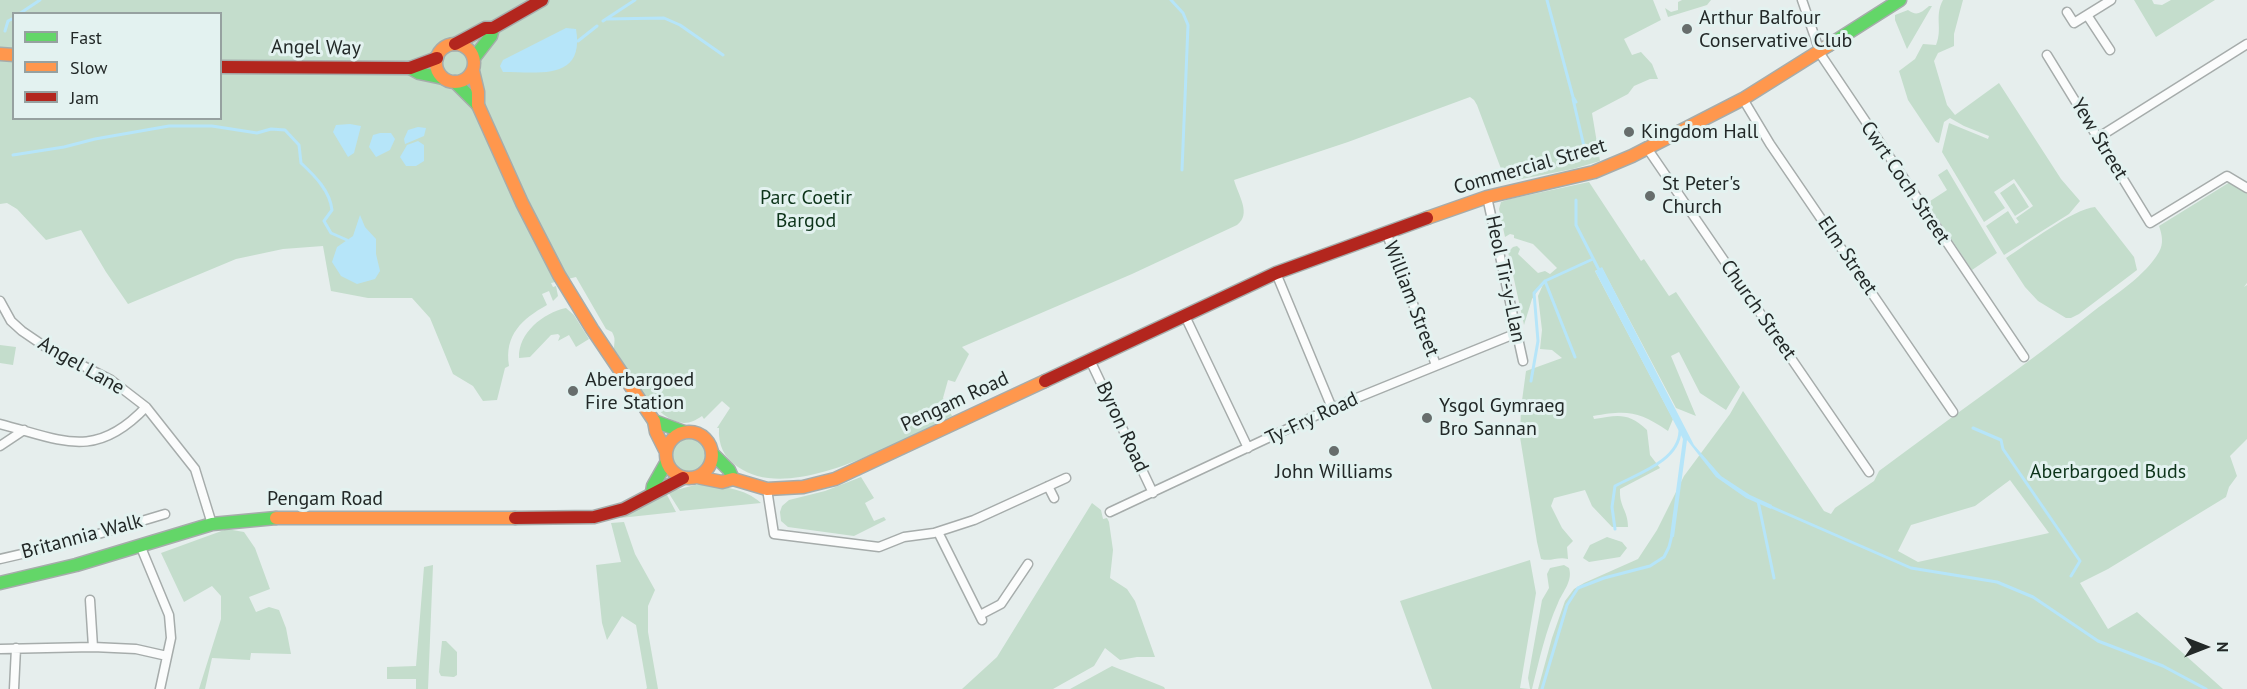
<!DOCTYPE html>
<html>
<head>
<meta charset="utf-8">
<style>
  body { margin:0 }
  #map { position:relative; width:2247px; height:689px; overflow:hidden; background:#e6eeed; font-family:"PT Sans",sans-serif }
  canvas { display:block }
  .legend { position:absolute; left:12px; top:12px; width:210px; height:108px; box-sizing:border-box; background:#e3f2f0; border:2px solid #96a1a0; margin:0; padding:8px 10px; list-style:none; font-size:18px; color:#222827 }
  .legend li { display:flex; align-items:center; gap:12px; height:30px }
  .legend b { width:30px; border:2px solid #96a1a0 }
  .north { position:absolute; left:2175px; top:617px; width:60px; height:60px; -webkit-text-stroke:4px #e3f2f0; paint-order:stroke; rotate:90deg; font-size:16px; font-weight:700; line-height:24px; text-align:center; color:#222827 }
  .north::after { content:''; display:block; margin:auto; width:21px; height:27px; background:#222827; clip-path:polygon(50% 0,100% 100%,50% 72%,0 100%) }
</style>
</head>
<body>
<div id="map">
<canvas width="2247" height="689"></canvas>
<ul class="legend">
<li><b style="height:8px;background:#63d668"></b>Fast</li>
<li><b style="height:8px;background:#ff974d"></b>Slow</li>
<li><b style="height:8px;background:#b3261e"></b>Jam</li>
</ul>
<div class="north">N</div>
</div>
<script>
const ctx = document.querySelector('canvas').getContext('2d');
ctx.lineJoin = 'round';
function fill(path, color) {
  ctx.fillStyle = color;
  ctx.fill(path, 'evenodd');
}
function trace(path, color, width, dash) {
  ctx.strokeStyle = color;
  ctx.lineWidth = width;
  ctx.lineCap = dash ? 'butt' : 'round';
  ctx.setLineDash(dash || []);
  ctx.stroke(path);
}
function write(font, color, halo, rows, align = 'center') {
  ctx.font = font + ' "PT Sans",sans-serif';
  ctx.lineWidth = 6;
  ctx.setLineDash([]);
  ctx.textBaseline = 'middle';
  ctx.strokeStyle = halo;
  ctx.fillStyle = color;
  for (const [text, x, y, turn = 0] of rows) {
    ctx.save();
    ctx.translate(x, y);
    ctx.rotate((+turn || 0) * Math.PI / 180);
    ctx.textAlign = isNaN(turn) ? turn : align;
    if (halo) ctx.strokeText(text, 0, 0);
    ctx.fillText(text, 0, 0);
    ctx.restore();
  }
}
fill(new Path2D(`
  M0,0H1653L1661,20L1624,39L1632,55L1641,52L1652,64L1658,79H1650L1634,86L1628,94L1592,113L1600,161L1573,169L1506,182L1477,105L1474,100L1470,97L1348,142L1234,180C1238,195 1252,214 1237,225L1132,274L962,347L969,354L955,382L948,380L943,398L952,416C900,440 792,505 738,467C724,458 718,445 719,428H717L730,408L722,401L704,419L702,416C696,420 691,423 684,423C656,422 631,374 617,353L614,349C614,341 616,339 612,332L606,329L576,277L551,283L553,287L556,286L558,296L553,301L549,291L542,294L547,305C522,319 504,335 509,366L505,368L497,400L483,401L473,386L453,374L430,318L412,298H368L331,291L323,246L283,249L236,259L128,304L106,272L81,230L46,240L17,209L7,203L0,204ZM14,14H220V118H14Z
  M1682,0H1711L1707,5L1668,17L1665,8L1671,12L1678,10V2Z
  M1943,0H1963L1954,34V46L1938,53L1934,61L1947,105L1955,115L1999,83L2061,179L2080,201L2069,214L2004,255L1986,226L2008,211L2016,224L2019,222L2016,218L2033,206L2014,179L1994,192L2005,208L1984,222L1942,152L1949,123L1988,139L1989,136L1964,126L1950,118L1944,122L1939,143L1936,142L1908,100L1899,71L1915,59L1923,44L1936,45C1943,28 1934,17 1943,0Z
  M2134,0H2152L2154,4L2162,5L2171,0H2215L2156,37Z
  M1929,6H1932L1907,49L1895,20V15L1908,10C1917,17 1922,12 1929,6Z
  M1947,169L1997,253L1972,270L1927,203L1947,190L1938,175Z
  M1589,182L1641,261L1644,259L1669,296L1676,292L1740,387L1726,410L1700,393L1679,352L1671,356L1696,416L1676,408L1602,268L1595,271L1673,419L1668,431C1638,411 1628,410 1593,416L1594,419C1618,415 1628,412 1647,430L1650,455L1660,468L1620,489C1619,507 1628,510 1628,527H1612L1592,506L1585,490L1554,498L1551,506L1562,528L1573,541L1567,547L1568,559C1558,556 1551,562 1541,559L1537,542L1520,437L1521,408L1526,371L1562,358L1552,350L1540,349L1542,330L1538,296L1545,280L1532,299L1524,325L1508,252L1513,247L1517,246L1520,249L1518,254L1538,273L1545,271L1550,274L1557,268L1533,244L1514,238V235L1510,234L1505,237L1499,209L1501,202L1510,199Z
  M2230,182L2247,192V283L2244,287L2247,285V439L2230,456L2237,476L2229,487L2226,497L2108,569L2080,583L2108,629L2137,612L2223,689H1538L1552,638L1565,601L1574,589L1584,583L1638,559L1657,530L1684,476L1730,414L1743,391L1824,511L1831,514L1835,508L1874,481L1879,471C1951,417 2025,366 2095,310C2116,294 2145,276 2159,252C2164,243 2162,235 2159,226ZM2010,480L2049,533L1918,562L1898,551L1911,525L1975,506Z
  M2014,183L2029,207L2015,216L2000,193Z
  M2095,207L2134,257L2137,270L2079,314L2071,318H2066L2038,301L2025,287L2006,258C2026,245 2073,209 2095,207Z
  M566,308L574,315L589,339L576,347L569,335L558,341L560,336L558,334L551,335L530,357L519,358C518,333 543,313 566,308Z
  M0,345L16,347L13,365L0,363Z
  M672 456a17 17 0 1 1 34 0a17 17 0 1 1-34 0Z
  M861,477L874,498L865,503L874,521L884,517L886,520L854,536L788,527L781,521L780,512L782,506L789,500L825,491Z
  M699,484C720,486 745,488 761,503L680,511L668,492Z
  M666,493L676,512L620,518Z
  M1092,503L1101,510L1103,519L1107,518L1109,522L1113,550L1110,578L1127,589L1135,601L1155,657H1137L1120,660L1105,648L1094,666L1053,689H962L997,657Z
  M624,522L635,554L655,590L648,606V632L658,689H646L647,688L636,625L622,616L607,640L602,623L596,565L621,562L611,523Z
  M227,529L244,532L255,548L270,589L249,597L256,612L269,607L279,610L286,628L291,654L251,653L250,660L212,658L205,689H199L221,619V596L212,586L184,602L161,553Z
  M1607,537L1622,542L1627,548L1620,557L1589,562L1583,558L1590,545Z
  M1530,560L1536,593L1520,688L1529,689H1432L1400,601Z
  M433,565L428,689H416V679H387V667L416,666L424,567Z
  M1564,565L1569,568C1573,581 1563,591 1558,603C1546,629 1539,661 1532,689H1530L1528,678L1542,600L1549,588L1547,574L1550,568Z
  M442,641H446L457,652V675L454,677L441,676L439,672Z
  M1112,666L1164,687L1165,689H1070Z`), '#c4ddcc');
fill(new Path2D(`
  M566,28L576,29C585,81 539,72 503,72L500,66L503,60Z
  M350,124L361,126L354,153L348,157L333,132L336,125Z
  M418,127L426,128L424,136L405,144L404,139L408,130Z
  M380,133H391L395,139L390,150L376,157L369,147L373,135Z
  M418,141L424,145V161L416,166H406L400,157L407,145Z
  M360,215L365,227L376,239V254L380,271L375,279L357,284L341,276L332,262L337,247L353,236Z
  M1602,267L1694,445L1721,476L1750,495L1772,505L1771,509L1746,498L1716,477L1687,440L1674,537L1670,536L1683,439L1595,271Z`), '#b6e5f9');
trace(new Path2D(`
  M1171,0L1183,13L1188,25L1182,170
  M1547,0L1573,97L1576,102
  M19,14L40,0
  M607,19L664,18L680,25L723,55
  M603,21L635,0
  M5,31L8,21L14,18
  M578,41L597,26
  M1573,99L1586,155
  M13,155L64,147L95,139L169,126H212L257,133L271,129L285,130L299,145L301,163C315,176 330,191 332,210L324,221L331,233L347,240
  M1576,200V225L1599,270
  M1545,281L1575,357
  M1531,381L1538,341L1534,293L1545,281L1593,259
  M1973,428L2001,440L2003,449L2080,561L2071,576
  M1758,501L1774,578
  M1769,506L1911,568L1997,582L2033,597L2098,641L2163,666L2206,689
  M1615,529L1612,507L1615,486C1637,474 1679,461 1680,431
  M1542,689L1567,605L1578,588L1604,578L1650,566L1664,557L1669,547L1672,535`), '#b6e5f9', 3);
const street = new Path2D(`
  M1802,0L1821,55L2024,357
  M2067,12L2074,23L2111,0
  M2087,15L2110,50
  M2047,55L2150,223L2227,176L2247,188
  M1743,99L1770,144L1953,412
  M2099,137L2247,44
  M1647,148L1869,472
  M1487,197L1523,361
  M1386,232L1436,365
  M1276,273L1332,408
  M0,301L11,321L22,331L44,346L111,380L146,407L195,469L212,524
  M1185,316L1248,448
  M1090,360L1153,493
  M0,424C62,440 95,461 146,407
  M0,446L24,430
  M1048,486L1054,498
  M767,489L774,534L879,547L904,537L934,533L974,520L1066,478
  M1110,512L1332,408L1517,333
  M938,532L982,620
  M140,545L169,615L171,638L160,689
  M0,559L65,544L165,514
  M980,615L1001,604L1028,564
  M93,647L136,649L167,656
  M0,649L93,647L90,600
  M14,689L16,648`);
const fast = new Path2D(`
  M1829,45L1900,0
  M474,58L491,36L493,28
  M410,68L419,73L443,78
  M455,82L478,105
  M654,421L684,432
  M712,453L729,470L733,479
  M652,492L653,486L666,463
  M0,583L76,565L212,524L276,518`);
const slow = new Path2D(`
  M436 63a19 19 0 1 1 38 0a19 19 0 1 1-38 0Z
  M0,54L14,55
  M473,71L478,92V105L522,203L559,275L592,329L654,421L656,432L666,452
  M1427,218L1487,197L1594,172L1632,156L1743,99L1829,45
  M666 455a23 23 0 1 1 46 0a23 23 0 1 1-46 0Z
  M697,477L722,482L733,479L767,489L803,487L835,479L1045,381
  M276,518H515`);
const jam = new Path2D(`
  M455,44L485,28H493L542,0
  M220,67L410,68L437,58
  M1045,381L1276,273L1427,218
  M515,518L594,517L624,509L683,478`);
trace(street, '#a6acab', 11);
trace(fast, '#a6acab', 15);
trace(slow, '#a6acab', 15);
trace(jam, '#a6acab', 15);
trace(street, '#fbfcfc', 8);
trace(fast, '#63d668', 12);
trace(slow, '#ff974d', 12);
trace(jam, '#b3261e', 12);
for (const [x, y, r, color] of [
  [1687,29,6,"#676d6c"],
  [1629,132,6,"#676d6c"],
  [1650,196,6,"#676d6c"],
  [573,391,6,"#676d6c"],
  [1427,418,6,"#676d6c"],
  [1334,451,6,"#676d6c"]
]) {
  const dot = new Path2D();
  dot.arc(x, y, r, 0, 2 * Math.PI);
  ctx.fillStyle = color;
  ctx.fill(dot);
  trace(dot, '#e3f2f0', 2);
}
write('20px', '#222827', '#e3f2f0', [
  ["Arthur Balfour",1699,18],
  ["Conservative Club",1699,41],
  ["Kingdom Hall",1641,132],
  ["St Peter's",1662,184],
  ["Church",1662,207],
  ["Aberbargoed",585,380],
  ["Fire Station",585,403],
  ["Ysgol Gymraeg",1439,406],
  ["Bro Sannan",1439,429],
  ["John Williams",1334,472,"center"]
], 'left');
write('20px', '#222827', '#e3f2f0', [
  ["Angel Way",316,48,1],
  ["Yew Street",2099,139,59],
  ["Commercial Street",1530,167,-16],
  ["Cwrt Coch Street",1905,183,56],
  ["Elm Street",1847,256,56],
  ["Heol Tir-y-Llan",1505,279,78],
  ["William Street",1411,299,69],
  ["Church Street",1758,310,55],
  ["Angel Lane",81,366,30],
  ["Pengam Road",955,402,-25],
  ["Ty-Fry Road",1312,419,-25],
  ["Byron Road",1122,427,65],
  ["Pengam Road",325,499],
  ["Britannia Walk",82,537,-15]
]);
write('20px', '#0c3319', '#e3f2f0', [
  ["Parc Coetir",806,198],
  ["Bargod",806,221],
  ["Aberbargoed Buds",2108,472]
]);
</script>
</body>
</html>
